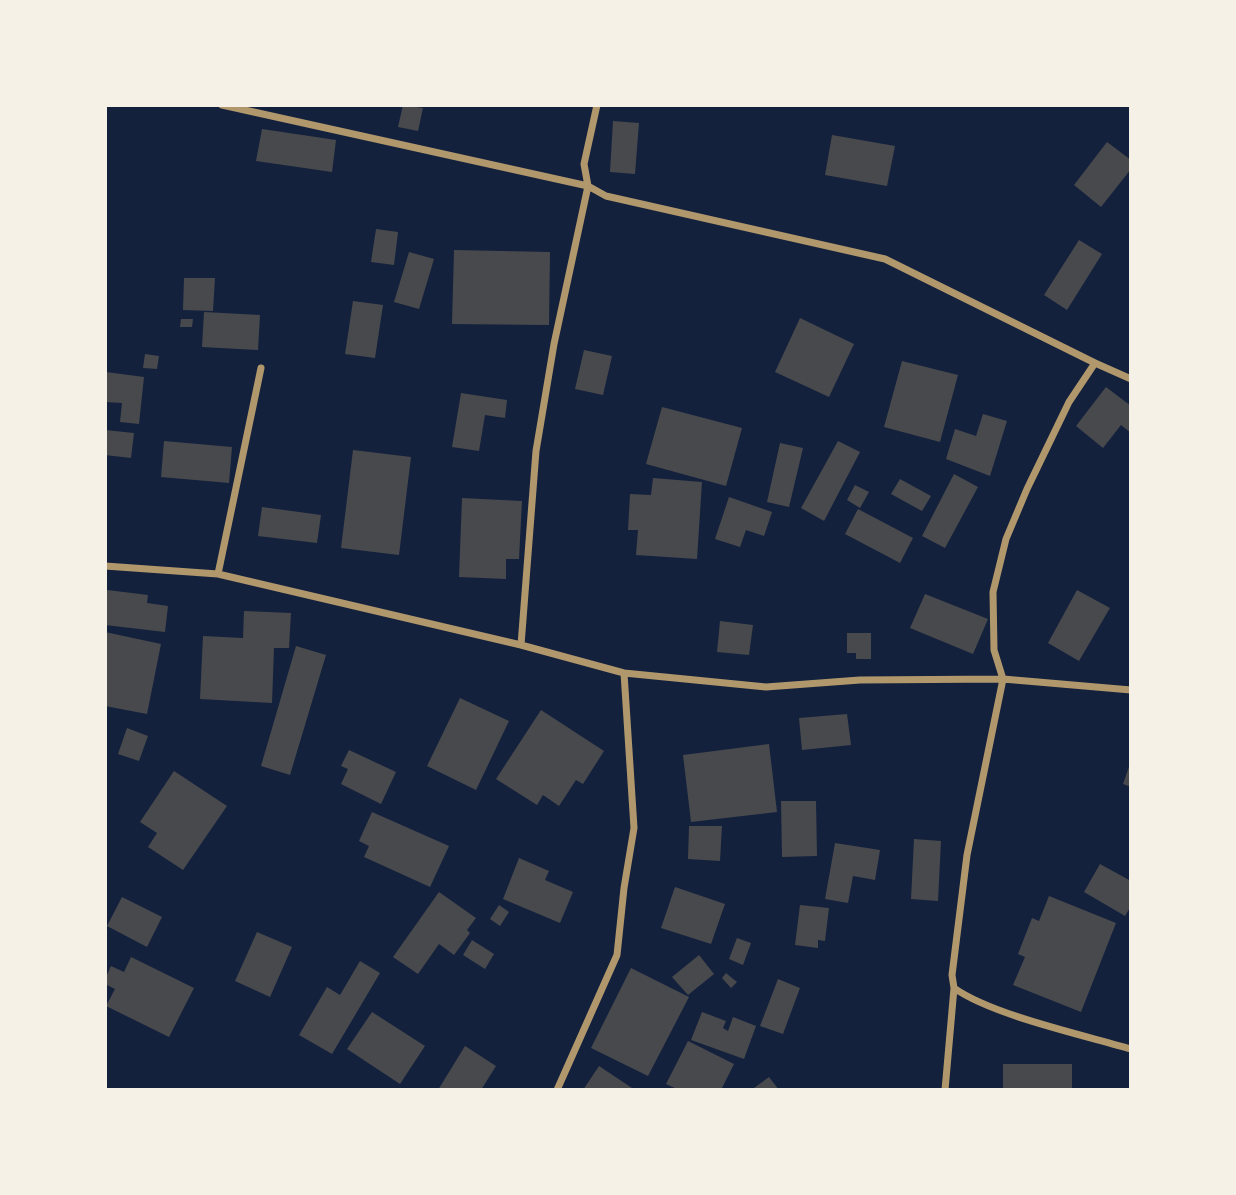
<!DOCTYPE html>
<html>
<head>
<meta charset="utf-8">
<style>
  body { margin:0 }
  #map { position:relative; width:1236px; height:1195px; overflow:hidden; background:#14213d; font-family:"Roboto Condensed",sans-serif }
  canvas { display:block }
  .frame { position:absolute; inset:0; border:107px solid #f6f1e7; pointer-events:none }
</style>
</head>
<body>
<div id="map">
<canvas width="1236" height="1195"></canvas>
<div class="frame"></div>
</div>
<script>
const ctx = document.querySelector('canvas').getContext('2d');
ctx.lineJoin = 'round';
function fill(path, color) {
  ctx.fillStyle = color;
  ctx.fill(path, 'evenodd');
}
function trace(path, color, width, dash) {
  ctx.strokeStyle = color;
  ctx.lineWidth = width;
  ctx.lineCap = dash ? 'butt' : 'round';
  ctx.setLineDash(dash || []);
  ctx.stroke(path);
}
fill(new Path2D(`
  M403,105L423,108L418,131L398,127Z
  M613,121L639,123L635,174L610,172Z
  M262,129L336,140L332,172L256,161Z
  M832,135L895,146L887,186L825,175Z
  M1107,142L1131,160V169L1101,207L1074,185Z
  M376,229L398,232L394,265L371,262Z
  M1079,240L1102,254L1067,310L1044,295Z
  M454,250L550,252L549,325L452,324Z
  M409,252L434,259L419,309L394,302Z
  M184,278H215L213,311L183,310Z
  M353,301L383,305L375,358L345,354Z
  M204,312L260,315L258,350L202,347Z
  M800,318L854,344L829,397L775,372Z
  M181,319H193L192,327H180Z
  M584,350L612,356L603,395L575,389Z
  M145,354L159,356L157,369L143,368Z
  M902,361L958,375L940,442L884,427Z
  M106,372L144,377L139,424L120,422L122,403L105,402Z
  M1106,387L1131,406V433L1121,425L1103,448L1076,426Z
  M461,393L507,400L505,418L485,415L479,451L452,447Z
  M662,407L742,428L726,486L646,464Z
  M983,414L1007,421L990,476L946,459L955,429L976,436Z
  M105,430L134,433L131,458L105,455Z
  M164,441L232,447L229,483L161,477Z
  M838,441L860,452L824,521L801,508Z
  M780,443L803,448L789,507L767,502Z
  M353,450L411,457L399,555L341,548Z
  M954,474L978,487L945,548L922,536Z
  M653,478L702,482L697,559L636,555L638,530H628L630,494L651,495Z
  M900,479L931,496L922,511L891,494Z
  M855,485L869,492L860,508L847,500Z
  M729,497L772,512L764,536L746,530L740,547L715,539Z
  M462,498L522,501L519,559H506V579L459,577Z
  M262,507L321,515L317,543L258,536Z
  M858,509L913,538L900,563L845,534Z
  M107,590L148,595L147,603L168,606L165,632L105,625Z
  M1077,590L1110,608L1079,661L1048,643Z
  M925,594L988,619L973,654L910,628Z
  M244,611L291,613L289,648H274L272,703L200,699L203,636L243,638Z
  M720,621L753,625L749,655L717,652Z
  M105,632L161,644L147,714L105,706Z
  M847,633H871V659H856V653H847Z
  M296,646L326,655L290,775L261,766Z
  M460,698L509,721L476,790L427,766Z
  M541,710L604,751L583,784L576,780L559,806L543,795L537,805L496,779Z
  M847,714L851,745L802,750L799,718Z
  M127,728L148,736L139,761L118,754Z
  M769,744L777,812L691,822L683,755Z
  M349,750L396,772L381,804L341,784L348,769L341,766Z
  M1131,761V787L1123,784Z
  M174,771L227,806L183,870L148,847L157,833L140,822Z
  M781,801H816L817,856L782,857Z
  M372,812L449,846L430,887L364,857L369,846L359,841Z
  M689,826H722L720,861L688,859Z
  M914,839L941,841L938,901L911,899Z
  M835,843L880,850L875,880L853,876L848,903L825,899Z
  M519,858L549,871L545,880L573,892L560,923L503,899Z
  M1100,864L1131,881V906L1125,916L1084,892Z
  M675,887L725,904L711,944L661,928Z
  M439,892L476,918L467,930L470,933L454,955L439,944L418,974L393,957Z
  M1049,896L1116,923L1081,1012L1013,985L1025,957L1018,954L1032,918L1039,921Z
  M122,897L162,917L147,947L107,926Z
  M499,905L509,912L500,926L490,919Z
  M800,905L829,908L825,941L818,940V948L795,945Z
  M257,932L292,947L270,997L235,981Z
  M737,938L751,943L743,965L729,959Z
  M472,940L494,954L485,969L463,955Z
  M699,955L714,974L688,995L672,977Z
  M131,957L194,988L169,1037L106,1006L115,989L105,984V979L111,966L124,972Z
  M360,961L380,973L332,1054L299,1035L327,987L340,995Z
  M631,968L689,997L648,1076L591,1048Z
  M726,973L737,982L731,988L722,978Z
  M778,979L800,988L783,1034L760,1026Z
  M372,1012L425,1046L400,1084L347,1049Z
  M702,1012L726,1021L723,1028L728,1031L733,1017L756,1026L744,1059L691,1040Z
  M688,1041L734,1064L721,1090H679L666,1084Z
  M465,1046L496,1066L481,1090H438Z
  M1003,1064H1072V1090H1003Z
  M599,1066L632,1088L631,1090H583Z
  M769,1077L779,1090H755L754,1088Z`), '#48494c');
trace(new Path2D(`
  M222,105L588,186L554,344L536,451L521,645
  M597,105L584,164L588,186L606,196L885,259L1095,363L1069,402L1027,489L1006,539L993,592L994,650L1003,679L967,855L952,975L954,988C992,1015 1083,1035 1131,1049
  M1095,363L1131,379
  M105,566L218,574L521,645L624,673L766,687L860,680L1003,679L1131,690
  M218,574L261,368
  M557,1090L617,955L624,888L634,828L624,673
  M945,1090L954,988`), '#b1986c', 7);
</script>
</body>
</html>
